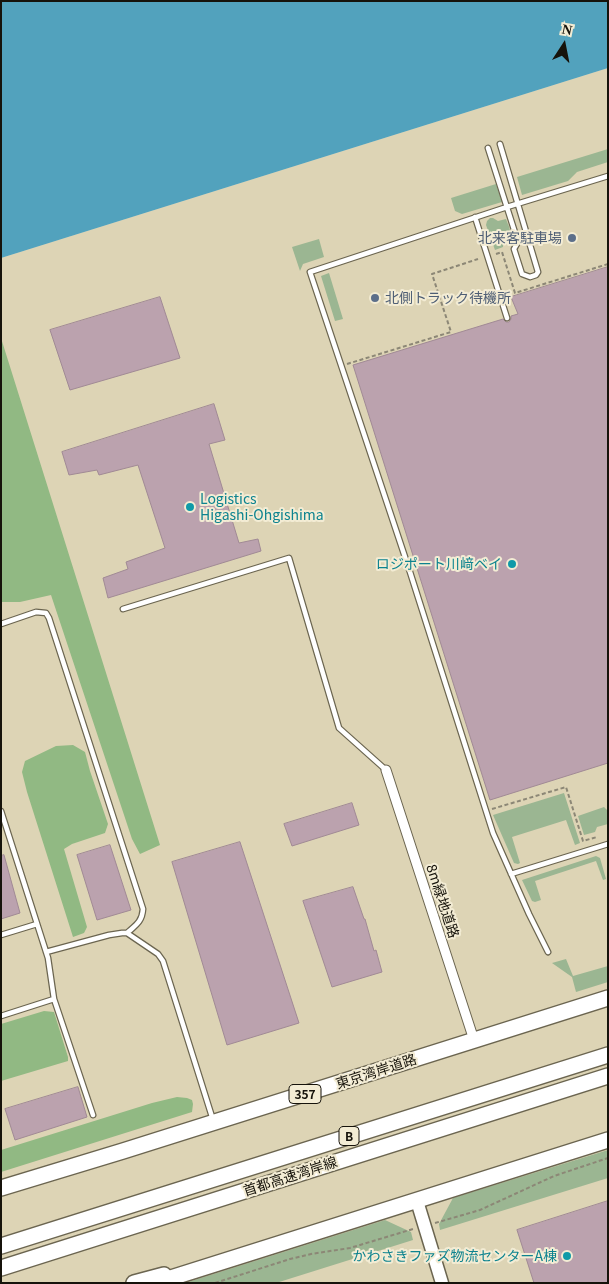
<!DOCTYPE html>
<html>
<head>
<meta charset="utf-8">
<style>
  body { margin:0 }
  #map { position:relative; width:609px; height:1284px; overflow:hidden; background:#e6dfc7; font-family:Georgia,serif }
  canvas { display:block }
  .frame { position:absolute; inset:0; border:2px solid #16130b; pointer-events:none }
  .north { position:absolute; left:539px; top:20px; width:50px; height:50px; -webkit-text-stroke:4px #f3ecd4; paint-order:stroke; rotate:11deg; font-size:14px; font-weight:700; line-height:20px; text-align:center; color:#16130b }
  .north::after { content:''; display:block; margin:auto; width:18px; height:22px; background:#16130b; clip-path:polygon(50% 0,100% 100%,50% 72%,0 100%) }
</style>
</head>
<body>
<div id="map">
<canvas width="609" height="1284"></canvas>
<div class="frame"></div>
<div class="north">N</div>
</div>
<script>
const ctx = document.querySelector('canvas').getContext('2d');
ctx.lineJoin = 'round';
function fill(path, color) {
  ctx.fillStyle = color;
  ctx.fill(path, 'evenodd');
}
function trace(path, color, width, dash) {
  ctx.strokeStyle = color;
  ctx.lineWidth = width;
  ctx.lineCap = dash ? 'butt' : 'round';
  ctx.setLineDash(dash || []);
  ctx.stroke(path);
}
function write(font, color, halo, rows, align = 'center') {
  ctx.font = font + ' Georgia,"Noto Sans JP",serif';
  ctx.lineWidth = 4;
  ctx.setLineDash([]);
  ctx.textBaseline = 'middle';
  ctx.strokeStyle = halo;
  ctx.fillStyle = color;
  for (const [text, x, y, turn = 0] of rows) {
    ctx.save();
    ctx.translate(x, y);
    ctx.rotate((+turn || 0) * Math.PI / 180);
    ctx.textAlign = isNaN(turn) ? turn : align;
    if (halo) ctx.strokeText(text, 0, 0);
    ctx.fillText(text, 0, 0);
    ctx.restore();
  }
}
fill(new Path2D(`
  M608,68V1283H1V258Z`), '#ddd4b5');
fill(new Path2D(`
  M608,149V162L577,172L568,181L522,195L517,177Z
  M496,184L502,202L462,214L455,211L451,198Z
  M490,218H493L498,221L506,219C511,232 512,229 503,239V247L495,250L486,225L487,221Z
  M319,239L324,257L303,264L300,271L292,247Z
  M329,273L343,319L335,321L321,276Z
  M564,793L580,843L575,845L566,820L512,837L520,863L518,864L514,863L493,815Z
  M604,807L608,811V824L597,827L595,832L584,835L578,816Z
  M596,856L600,858L606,879L603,880L596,861L535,881L541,900L535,902L532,901L522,880Z
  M566,959L573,976L608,966V982L576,992L572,977L552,963Z
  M608,1150V1178L440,1230L439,1224L453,1198Z
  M385,1220L411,1232L413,1240L276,1283H185Z`), '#9bb692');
fill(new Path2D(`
  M1,338L160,845L140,854L132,839L51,595L20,602H1Z
  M73,745L85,752L90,771L108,824L105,833L72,844L64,849L87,927L84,933L73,937L27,792L22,772L25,761L56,746Z
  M44,1011L54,1012L68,1057V1061L1,1081V1024Z
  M177,1097L187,1098L192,1100L193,1104L192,1112L1,1172V1150L152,1103Z`), '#91b983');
fill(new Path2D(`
  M1,1H608V68L1,258Z`), '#52a2bd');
const building = new Path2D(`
  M608,267V763L490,800L353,365L503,319L506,322H509L511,319V316L518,314L511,297Z
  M160,297L180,358L70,390L50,330Z
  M214,404L225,440L209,444L239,543L258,539L261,551L108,598L103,578L128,569L126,562L165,548L138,465L99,475L97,470L69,475L62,452Z
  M352,803L359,825L292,846L284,824Z
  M240,842L299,1023L227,1045L172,862Z
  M110,845L131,910L97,920L77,855Z
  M4,855L20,913L1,919V856Z
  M353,887L364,919H365L374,951L376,950L382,972L332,987L303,901Z
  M78,1087L87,1117L15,1140L5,1109Z
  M608,1201V1283H534L517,1230Z`);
fill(building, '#bba2ae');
trace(building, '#a18a95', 1);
const lane = new Path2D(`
  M488,148L518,242L514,249L522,274L530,277L536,275L538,272L500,144
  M475,217L507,318
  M518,242L541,235
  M123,609L289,558L339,728L386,770
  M1,624L36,612L46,613L49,618L143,909C142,922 136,925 127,933
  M1,811L48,958L54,999L93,1115
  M511,874L608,844
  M1,935L37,924
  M46,952L109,935L122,933H127L158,954L163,961L213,1120
  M548,952L529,914L493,833L410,572L310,272L507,207L608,176
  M1,1016L54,999`);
const street = new Path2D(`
  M386,770L474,1040`);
const secondary = new Path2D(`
  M417,1201L442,1283`);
const highway = new Path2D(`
  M1,1188L123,1151L608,998
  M1,1246L608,1055
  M1,1268L608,1076
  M134,1283L164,1275
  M155,1283L608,1140`);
trace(lane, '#6b6550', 7);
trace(street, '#6b6550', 11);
trace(secondary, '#6b6550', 15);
trace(highway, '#6b6550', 18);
trace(new Path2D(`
  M496,254L502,252L515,293L608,264
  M347,364L451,332L432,274L478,259
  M492,809L566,787L583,841L597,837
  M435,1223L480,1210L554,1176L608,1158
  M215,1283L290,1259L311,1254L350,1248L413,1229`), '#8c8776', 2, [4, 2.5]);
trace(lane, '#fff', 4.5);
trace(street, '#fff', 9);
trace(secondary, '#fff', 12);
trace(highway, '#fff', 15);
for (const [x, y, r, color] of [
  [572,238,5,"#5c6f8a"],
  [375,298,5,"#5c6f8a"],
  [190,507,5,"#0f9aa8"],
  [512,564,5,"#0f9aa8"],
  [567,1256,5,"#0f9aa8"]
]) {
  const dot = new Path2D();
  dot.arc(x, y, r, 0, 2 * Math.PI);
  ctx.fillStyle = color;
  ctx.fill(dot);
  trace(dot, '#f3ecd4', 2);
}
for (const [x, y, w] of [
  [305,1094,32],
  [349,1136,20]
]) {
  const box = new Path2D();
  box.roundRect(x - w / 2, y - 9.5, w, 19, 4);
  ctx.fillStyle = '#f3ecd4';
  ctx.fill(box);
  trace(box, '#16130b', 1);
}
write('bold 12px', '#16130b', null, [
  ["357",305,1094],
  ["B",349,1136]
]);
write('14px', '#4e5e75', '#f3ecd4', [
  ["北来客駐車場",562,238],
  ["北側トラック待機所",385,298,"left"]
], 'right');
write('14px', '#0d838f', '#f3ecd4', [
  ["Logistics",200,499,"left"],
  ["Higashi-Ohgishima",200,515,"left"],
  ["ロジポート川﨑ベイ",502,564],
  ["かわさきファズ物流センターA棟",557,1256]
], 'right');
write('14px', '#16130b', '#f3ecd4', [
  ["8m緑地道路",443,901,72],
  ["東京湾岸道路",376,1071,-18],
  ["首都高速湾岸線",290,1176,-18]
]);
</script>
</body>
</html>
